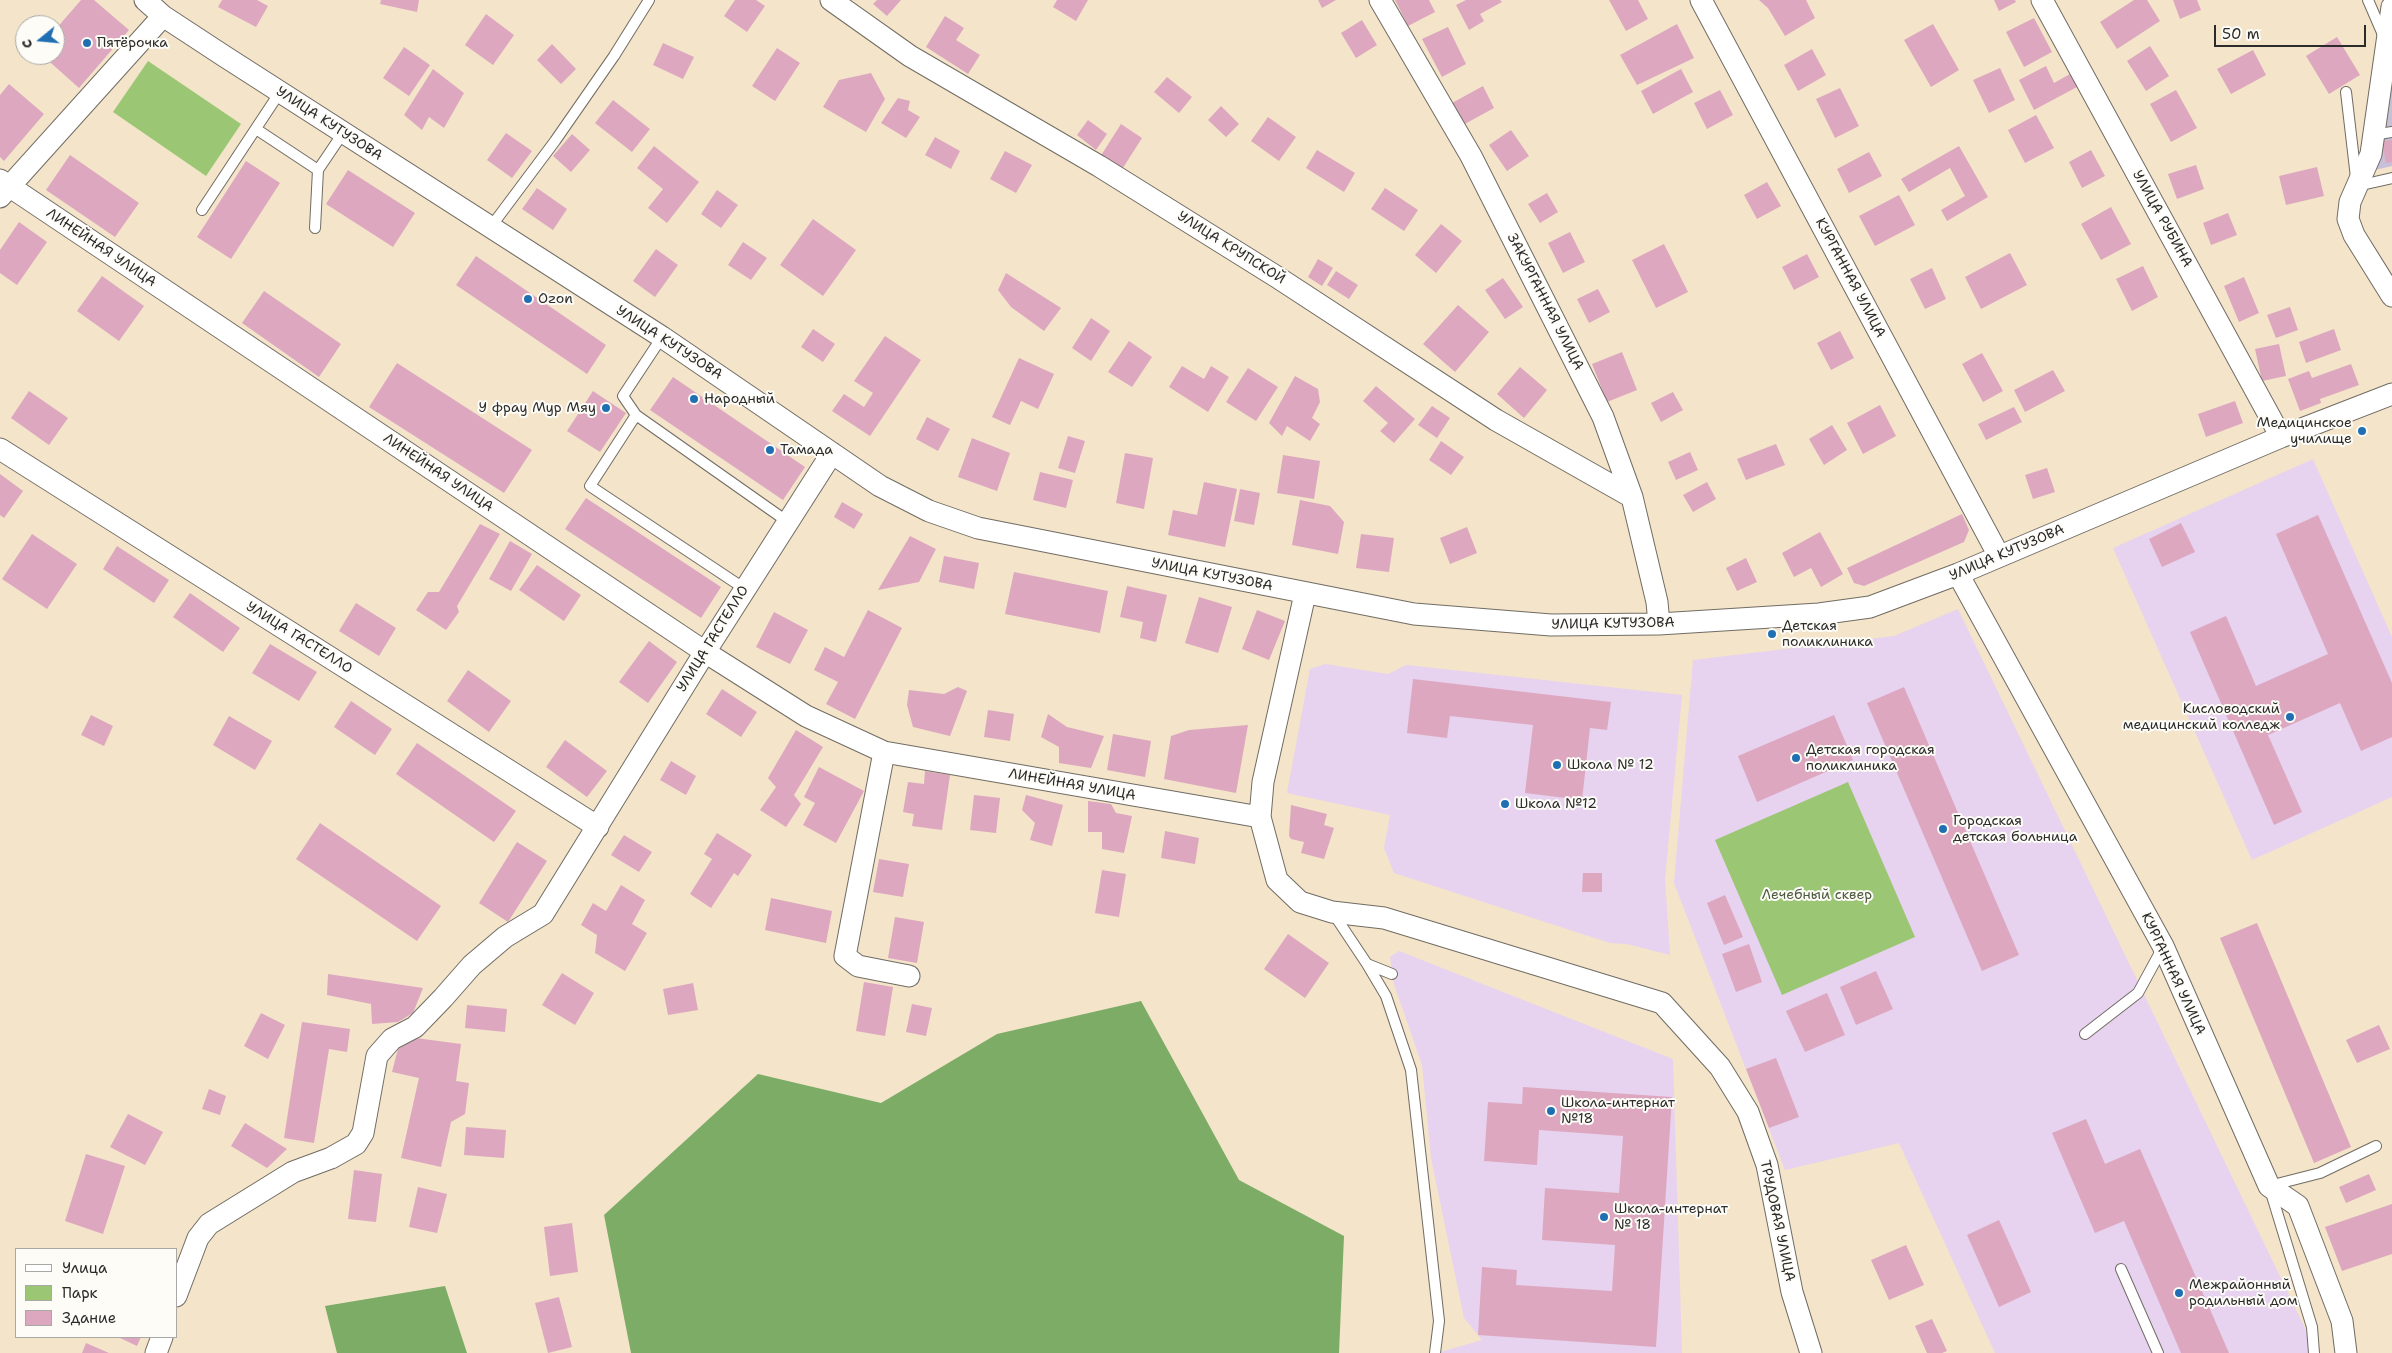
<!DOCTYPE html>
<html>
<head>
<meta charset="utf-8">
<style>
  body { margin:0 }
  #map { position:relative; width:2392px; height:1353px; overflow:hidden; background:#f3e4ca; font-family:"Shantell Sans",sans-serif }
  canvas { display:block }
  .legend { position:absolute; left:15px; top:1248px; width:162px; height:90px; box-sizing:border-box; background:#fdfcf7; border:1px solid #a9a8a5; margin:0; padding:6px 9px; list-style:none; font-size:15px; color:#2b2b2b }
  .legend li { display:flex; align-items:center; gap:10px; height:25px }
  .legend b { width:25px; border:1px solid #a9a8a5 }
  .north { position:absolute; left:15px; top:15px; width:50px; height:50px; box-sizing:border-box; background:#fdfcf7; border:1px solid #a9a8a5; border-radius:50%; rotate:253deg; font-size:14px; font-weight:700; line-height:20px; text-align:center; color:#2b2b2b }
  .north::after { content:''; display:block; margin:auto; width:18px; height:22px; background:#1f6fb2; clip-path:polygon(50% 0,100% 100%,50% 72%,0 100%) }
  .scale { position:absolute; left:2214px; top:25px; width:152px; height:22px; box-sizing:border-box; border:2px solid #2b2b2b; border-top:0; padding-left:6px; font-size:15px; line-height:18px; white-space:nowrap; color:#2b2b2b; -webkit-text-stroke:4px #fdfcf7; paint-order:stroke }
</style>
</head>
<body>
<div id="map">
<canvas width="2392" height="1353"></canvas>
<ul class="legend">
<li><b style="height:6px;background:#fff"></b>Улица</li>
<li><b style="height:14px;background:#9bc775"></b>Парк</li>
<li><b style="height:14px;background:#dda8bf"></b>Здание</li>
</ul>
<div class="north">С</div>
<div class="scale">50 m</div>
</div>
<script>
const ctx = document.querySelector('canvas').getContext('2d');
ctx.lineJoin = 'round';
function fill(path, color) {
  ctx.fillStyle = color;
  ctx.fill(path, 'evenodd');
}
function trace(path, color, width, dash) {
  ctx.strokeStyle = color;
  ctx.lineWidth = width;
  ctx.lineCap = dash ? 'butt' : 'round';
  ctx.setLineDash(dash || []);
  ctx.stroke(path);
}
function write(font, color, halo, rows, align = 'center') {
  ctx.font = font + ' "Shantell Sans",sans-serif';
  ctx.lineWidth = 4;
  ctx.setLineDash([]);
  ctx.textBaseline = 'middle';
  ctx.strokeStyle = halo;
  ctx.fillStyle = color;
  for (const [text, x, y, turn = 0] of rows) {
    ctx.save();
    ctx.translate(x, y);
    ctx.rotate((+turn || 0) * Math.PI / 180);
    ctx.textAlign = isNaN(turn) ? turn : align;
    if (halo) ctx.strokeText(text, 0, 0);
    ctx.fillText(text, 0, 0);
    ctx.restore();
  }
}
fill(new Path2D(`
  M2313,459L2392,637V797L2252,860L2113,548Z
  M1958,609L2317,1353H1995L1899,1143L1785,1170L1674,883L1693,660L1894,636Z
  M1325,664L1388,674L1406,665L1682,695L1665,879L1670,955L1627,944L1610,943L1394,873L1384,848L1390,815L1287,793L1310,669Z
  M1399,951L1673,1059L1682,1353H1437L1482,1340L1464,1318L1431,1158L1422,1065L1394,984L1390,957Z`), '#e7d2ef');
fill(new Path2D(`
  M2392,60V166L2375,170Z`), '#c8bfd8');
fill(new Path2D(`
  M148,61L241,124L206,176L113,112Z
  M1848,782L1915,937L1782,995L1715,840Z`), '#9bc775');
fill(new Path2D(`
  M1141,1001L1239,1180L1344,1236L1339,1353H631L604,1215L758,1074L881,1103L997,1034Z
  M445,1286L467,1353H337L325,1306Z`), '#7cac66');
fill(new Path2D(`
  M81,0H94L129,30L79,88L42,55H55V30Z
  M222,0H257L268,6L256,27L218,7Z
  M381,0H419L417,12L380,4Z
  M735,0H756L765,6L747,32L724,16Z
  M877,0H901L887,16L873,4Z
  M1057,0H1088L1076,21L1053,7Z
  M1318,0H1336L1322,8Z
  M1395,0H1429L1435,12L1408,26Z
  M1466,0H1500L1502,2L1480,14L1484,21L1469,30L1456,5Z
  M1609,0H1638L1648,19L1626,31Z
  M1759,0H1806L1815,18L1785,36L1768,8Z
  M1994,0H2015L2016,2L1999,11Z
  M2134,0H2147L2160,21L2117,49L2100,22Z
  M2173,0H2197L2201,10L2180,19Z
  M486,14L514,35L493,65L465,45Z
  M945,16L964,28L956,40L980,55L968,74L926,47Z
  M2034,18L2052,52L2024,67L2006,32Z
  M1362,20L1377,45L1356,58L1341,33Z
  M1677,24L1694,58L1637,85L1620,55Z
  M1933,24L1959,70L1931,87L1904,40Z
  M1448,27L1466,64L1442,77L1422,39Z
  M2337,37L2360,75L2329,94L2306,56Z
  M663,43L694,57L683,79L653,65Z
  M552,44L576,69L561,84L537,60Z
  M2150,46L2169,76L2146,91L2127,61Z
  M404,47L430,65L409,96L383,78Z
  M777,48L800,63L775,101L752,86Z
  M1812,49L1826,75L1798,91L1784,65Z
  M2253,50L2266,75L2231,94L2217,69Z
  M2046,66L2054,83L2070,74L2077,87L2034,110L2019,80Z
  M2000,68L2015,100L1989,113L1973,80Z
  M433,69L464,93L444,128L429,117L422,130L404,115Z
  M1681,69L1693,92L1653,114L1641,91Z
  M871,73L885,99L866,132L823,107L839,80Z
  M1167,77L1192,97L1179,113L1154,92Z
  M9,84L44,114L4,161L0,157V95Z
  M1483,86L1494,108L1463,125L1452,103Z
  M1840,88L1859,126L1835,138L1816,99Z
  M1720,90L1733,115L1707,129L1694,103Z
  M2176,90L2197,128L2171,142L2150,104Z
  M898,98L910,101L908,110L920,117L906,138L881,123Z
  M613,100L650,129L632,152L595,123Z
  M1221,106L1239,124L1226,137L1208,120Z
  M2036,115L2054,148L2025,163L2008,130Z
  M1268,117L1296,137L1279,161L1251,141Z
  M1088,120L1107,134L1096,150L1077,135Z
  M1121,124L1142,138L1121,171L1100,157Z
  M1511,130L1529,156L1507,171L1489,145Z
  M506,133L532,151L512,178L487,160Z
  M572,134L590,150L571,172L553,156Z
  M935,137L960,151L951,169L925,155Z
  M2392,140V162L2386,163L2382,141Z
  M654,146L699,182L667,223L648,208L663,189L637,168Z
  M1959,146L1988,197L1947,221L1941,210L1965,196L1950,168L1909,192L1901,179Z
  M1317,150L1355,173L1344,192L1306,168Z
  M2091,150L2105,176L2082,188L2069,162Z
  M1005,151L1032,165L1016,193L990,179Z
  M1869,152L1882,176L1849,193L1837,169Z
  M70,155L139,203L115,237L46,190Z
  M246,161L280,183L231,259L197,237Z
  M2196,165L2204,189L2177,199L2168,174Z
  M2317,167L2324,196L2286,205L2279,176Z
  M348,170L415,213L393,247L326,204Z
  M1767,182L1781,206L1757,219L1744,195Z
  M537,188L567,209L553,230L522,209Z
  M1385,188L1418,210L1404,231L1371,209Z
  M717,190L738,205L721,228L701,214Z
  M1547,193L1558,212L1540,223L1528,204Z
  M1899,195L1915,225L1875,246L1859,216Z
  M2111,207L2131,244L2101,260L2081,224Z
  M2228,213L2237,235L2211,245L2203,223Z
  M813,219L856,250L823,296L780,265Z
  M19,222L47,242L17,285L0,273V250Z
  M1441,224L1462,241L1436,273L1415,255Z
  M1570,232L1585,262L1563,273L1548,243Z
  M743,242L767,258L751,280L728,265Z
  M1664,244L1688,292L1656,308L1632,260Z
  M656,249L678,265L655,297L633,281Z
  M2010,253L2027,285L1981,309L1965,277Z
  M1807,254L1819,277L1794,290L1782,267Z
  M476,256L606,345L587,374L456,285Z
  M1318,259L1333,268L1322,286L1308,277Z
  M2143,266L2158,297L2132,311L2116,279Z
  M1932,268L1946,299L1925,309L1910,279Z
  M1336,271L1358,285L1349,299L1327,285Z
  M1006,273L1061,308L1044,331L1011,307L998,290Z
  M102,276L144,306L119,341L77,311Z
  M2244,277L2259,313L2239,322L2224,286Z
  M1503,278L1523,307L1505,319L1485,290Z
  M1598,289L1610,312L1589,323L1577,299Z
  M264,291L341,344L319,377L242,323Z
  M1458,305L1489,332L1455,372L1423,344Z
  M2290,307L2298,330L2276,338L2267,315Z
  M1091,318L1110,331L1091,361L1072,348Z
  M813,329L835,344L823,362L801,347Z
  M2334,329L2341,350L2306,363L2299,342Z
  M1840,331L1854,358L1831,370L1817,343Z
  M885,336L921,360L870,436L832,411L844,394L864,407L873,393L854,381Z
  M1129,341L1152,357L1132,387L1108,372Z
  M2279,344L2286,376L2262,381L2255,349Z
  M1622,352L1637,390L1607,402L1592,364Z
  M1982,353L2003,391L1983,402L1962,364Z
  M1019,358L1054,374L1038,409L1021,401L1010,425L992,417Z
  M397,363L532,450L504,493L369,407Z
  M2351,364L2359,385L2320,399L2321,403L2300,411L2288,379L2309,371L2312,378Z
  M1182,366L1204,379L1211,366L1229,377L1208,412L1169,387Z
  M1520,367L1547,390L1524,418L1497,394Z
  M1248,368L1278,387L1256,421L1226,402Z
  M2053,370L2065,391L2025,412L2014,390Z
  M1295,376L1318,389L1320,402L1312,418L1320,424L1310,441L1287,426L1282,436L1269,423Z
  M673,377L805,467L783,500L650,410Z
  M1376,386L1415,419L1394,443L1380,431L1388,423L1363,401Z
  M29,391L68,418L49,445L11,418Z
  M593,391L626,413L600,452L567,431Z
  M1673,392L1683,410L1661,422L1651,403Z
  M2235,401L2243,423L2206,437L2198,414Z
  M1880,405L1896,436L1863,454L1847,423Z
  M1432,406L1450,418L1437,438L1418,425Z
  M2014,407L2022,422L1986,440L1978,424Z
  M927,417L950,429L938,451L916,439Z
  M1832,425L1847,450L1824,465L1809,439Z
  M1068,436L1085,441L1075,473L1058,468Z
  M972,438L1010,453L997,491L958,477Z
  M1441,441L1464,457L1451,475L1429,460Z
  M1776,444L1785,465L1746,480L1737,459Z
  M1690,452L1698,470L1676,480L1668,462Z
  M1125,453L1153,458L1144,509L1116,503Z
  M1283,455L1320,461L1314,499L1277,493Z
  M2047,468L2055,492L2033,499L2025,475Z
  M1040,472L1073,480L1066,508L1033,500Z
  M0,474L23,491L4,518L0,515Z
  M1204,482L1237,489L1225,547L1168,535L1173,510L1197,515Z
  M1707,482L1716,499L1693,512L1683,495Z
  M1240,489L1260,493L1254,525L1234,521Z
  M586,498L721,587L701,618L565,529Z
  M1300,500L1330,506L1344,522L1338,554L1292,545Z
  M842,502L863,514L854,529L834,517Z
  M1962,514L1969,530L1964,542L1864,586L1854,583L1847,568Z
  M2318,515L2392,683V737L2361,751L2340,703L2268,735L2302,812L2274,825L2190,632L2226,616L2256,686L2328,654L2276,534Z
  M2181,523L2195,552L2162,567L2149,539Z
  M480,524L500,534L457,606L459,612L446,630L416,610L428,592H439Z
  M1467,527L1477,553L1450,564L1440,538Z
  M1820,532L1843,574L1821,587L1811,568L1794,577L1782,553Z
  M32,534L77,564L47,609L2,579Z
  M1361,534L1394,538L1389,572L1356,568Z
  M910,536L936,549L919,582L878,590Z
  M510,541L532,554L511,591L489,579Z
  M117,546L169,580L154,603L103,569Z
  M944,556L979,563L974,589L939,582Z
  M1746,558L1757,582L1737,591L1726,568Z
  M537,565L581,595L564,621L519,590Z
  M1014,572L1108,591L1100,633L1005,614Z
  M1127,586L1167,595L1156,642L1140,638L1143,622L1120,617Z
  M190,593L240,628L223,652L173,617Z
  M1199,597L1232,607L1218,653L1185,643Z
  M356,603L396,628L379,656L339,631Z
  M868,610L902,628L855,719L826,704L838,682L814,670L825,647L844,657Z
  M1257,610L1285,621L1269,660L1242,649Z
  M774,612L808,630L790,664L756,647Z
  M649,641L677,662L648,703L619,682Z
  M270,644L317,672L299,701L252,673Z
  M468,670L511,701L489,732L447,701Z
  M1413,679L1611,702L1607,730L1590,728L1582,800L1525,793L1533,725L1450,716L1447,738L1407,733Z
  M958,687L967,691L950,736L913,727L907,705L909,690L944,694Z
  M1904,687L2019,955L1982,971L1867,703Z
  M722,689L757,712L741,737L706,714Z
  M351,701L392,729L375,755L334,727Z
  M988,710L1014,714L1010,741L984,737Z
  M1048,714L1067,727L1104,736L1091,768L1059,763V747L1041,737Z
  M91,715L113,726L104,746L81,735Z
  M1834,715L1853,760L1757,802L1738,756Z
  M229,716L272,741L255,770L213,745Z
  M1248,725L1236,793L1164,779L1171,736L1189,730Z
  M796,730L823,747L794,795L801,804L786,827L760,810L776,787L768,778Z
  M1113,734L1151,741L1145,777L1107,770Z
  M565,740L607,771L587,797L546,767Z
  M417,743L516,811L494,842L396,774Z
  M671,761L696,776L686,795L660,780Z
  M819,767L864,791L836,843L803,825L815,803L804,797Z
  M925,771L950,775L942,830L912,826L914,814L903,812L908,782L924,784Z
  M974,795L1000,798L996,833L970,830Z
  M1026,795L1063,805L1052,846L1030,840L1035,823L1022,810Z
  M1088,801L1111,804L1116,813L1132,816L1124,853L1102,849V832H1088Z
  M1291,805L1327,814L1324,825L1334,828L1324,859L1301,853L1304,842L1291,839L1289,836Z
  M320,823L441,906L417,941L296,859Z
  M1165,831L1199,838L1195,864L1161,858Z
  M717,833L752,855L738,876L734,873L711,908L690,894L712,859L704,854Z
  M624,835L652,852L639,872L611,855Z
  M517,842L547,861L508,922L479,903Z
  M879,859L909,864L903,897L873,892Z
  M1102,870L1126,874L1119,917L1095,913Z
  M1583,873H1602V892H1582Z
  M621,885L645,900L632,924L647,933L625,971L595,953L597,935L581,925L593,903L606,911Z
  M1725,895L1743,937L1724,945L1707,903Z
  M771,898L832,911L826,943L765,930Z
  M895,917L924,922L917,963L888,958Z
  M2257,923L2351,1147L2314,1163L2220,938Z
  M1288,934L1329,963L1305,998L1264,969Z
  M1749,944L1762,982L1736,992L1722,954Z
  M1876,971L1893,1009L1856,1025L1840,987Z
  M562,973L594,993L575,1025L542,1005Z
  M328,974L423,988L413,1013L398,1022L372,1024L371,1004L327,995Z
  M864,982L893,987L885,1036L856,1031Z
  M693,983L698,1010L668,1015L663,989Z
  M1827,993L1845,1035L1805,1052L1786,1011Z
  M912,1004L932,1008L926,1036L906,1032Z
  M467,1005L507,1009L505,1032L465,1028Z
  M261,1013L285,1025L268,1059L244,1046Z
  M302,1022L350,1029L347,1052L329,1049L314,1143L284,1138Z
  M2379,1025L2390,1049L2357,1063L2346,1040Z
  M416,1038L461,1044L456,1081L469,1083L465,1114L451,1122L441,1167L401,1158L419,1078L392,1072L398,1049Z
  M1776,1058L1799,1117L1769,1128L1746,1069Z
  M1523,1087L1672,1097L1656,1347L1478,1335L1482,1267L1517,1270L1516,1285L1612,1291L1615,1245L1542,1240L1545,1188L1619,1193L1623,1136L1539,1130L1537,1165L1484,1161L1488,1102L1522,1104Z
  M209,1089L226,1096L220,1115L202,1109Z
  M128,1114L163,1132L145,1165L110,1147Z
  M2086,1119L2105,1164L2140,1149L2229,1353H2181L2124,1221L2095,1233L2052,1133Z
  M245,1123L287,1149L267,1168L231,1146Z
  M466,1127L506,1130L504,1158L464,1155Z
  M86,1154L125,1166L103,1234L65,1221Z
  M354,1170L382,1174L376,1222L348,1219Z
  M2369,1174L2376,1190L2346,1203L2339,1187Z
  M418,1187L447,1194L437,1233L409,1227Z
  M2392,1204V1254L2342,1271L2325,1227Z
  M1999,1220L2031,1292L1999,1307L1967,1235Z
  M572,1223L578,1272L550,1276L544,1227Z
  M1906,1245L1924,1285L1889,1300L1871,1260Z
  M559,1297L572,1347L548,1353L535,1303Z
  M1932,1319L1947,1351L1942,1353H1927L1915,1326Z
  M118,1337H141L137,1346Z
  M86,1343L109,1353H82Z`), '#dda8bf');
const lane = new Path2D(`
  M2368,0L2384,37
  M2346,92L2357,186L2392,178
  M256,129L318,170
  M2373,135L2392,132
  M202,210L280,92
  M315,228L318,170L343,133
  M490,228L555,141L614,56L649,0
  M662,337L623,396L636,415L788,522
  M636,415L590,486L745,589
  M1333,913L1367,964L1386,996L1411,1070L1439,1321L1435,1353
  M1367,964L1392,974
  M2085,1034L2138,993L2163,947
  M2121,1269L2158,1353
  M2314,1353L2312,1327L2269,1186L2320,1173L2376,1146`);
const street = new Path2D(`
  M145,0L163,16L224,56L662,337L880,486L929,511L978,528L1414,614L1551,625L1659,624L1819,614L1870,607L1958,574L2281,437L2392,394
  M831,0L910,56L1099,166L1277,277L1496,420L1632,497
  M1380,0L1471,156L1603,417L1632,497L1657,602L1659,624
  M1701,0L1999,556
  M2042,0L2281,437
  M2392,7L2371,154L2350,202L2348,219L2354,235L2392,296
  M0,180L705,652L806,716L884,752L1260,817
  M0,197L163,16
  M0,449L598,827
  M1958,574L2163,946L2269,1186L2298,1206L2342,1321L2346,1353
  M1305,594L1263,782L1260,817L1277,880L1300,902L1332,912L1384,918L1662,1003L1720,1067L1748,1112L1767,1165L1792,1292L1811,1353
  M884,752L845,956L858,966L909,976
  M176,1296L198,1238L209,1224L293,1172L331,1158L347,1149L356,1144L363,1133L377,1056L392,1039L415,1027L443,998L472,965L505,937L543,914L705,652L832,453
  M156,1353L162,1337`);
trace(lane, '#716c63', 12);
trace(street, '#716c63', 23);
trace(lane, '#fff', 10);
trace(street, '#fff', 21);
for (const [x, y, r, color] of [
  [87,43,5,"#1f6fb2"],
  [528,299,5,"#1f6fb2"],
  [694,399,5,"#1f6fb2"],
  [606,408,5,"#1f6fb2"],
  [2362,431,5,"#1f6fb2"],
  [770,450,5,"#1f6fb2"],
  [1772,634,5,"#1f6fb2"],
  [2290,717,5,"#1f6fb2"],
  [1796,758,5,"#1f6fb2"],
  [1557,765,5,"#1f6fb2"],
  [1505,804,5,"#1f6fb2"],
  [1943,829,5,"#1f6fb2"],
  [1551,1111,5,"#1f6fb2"],
  [1604,1217,5,"#1f6fb2"],
  [2179,1293,5,"#1f6fb2"]
]) {
  const dot = new Path2D();
  dot.arc(x, y, r, 0, 2 * Math.PI);
  ctx.fillStyle = color;
  ctx.fill(dot);
  trace(dot, '#fdfcf7', 2);
}
write('14px', '#2b2b2b', '#fdfcf7', [
  ["Пятёрочка",97,43],
  ["Ozon",538,299],
  ["Народный",704,399],
  ["У фрау Мур Мяу",596,408,"right"],
  ["Медицинское",2352,423,"right"],
  ["училище",2352,439,"right"],
  ["Тамада",780,450],
  ["Детская",1782,626],
  ["поликлиника",1782,642],
  ["Кисловодский",2280,709,"right"],
  ["медицинский колледж",2280,725,"right"],
  ["Детская городская",1806,750],
  ["поликлиника",1806,766],
  ["Школа № 12",1567,765],
  ["Школа №12",1515,804],
  ["Городская",1953,821],
  ["детская больница",1953,837],
  ["Школа-интернат",1561,1103],
  ["№18",1561,1119],
  ["Школа-интернат",1614,1209],
  ["№ 18",1614,1225],
  ["Межрайонный",2189,1285],
  ["родильный дом",2189,1301]
], 'left');
write('14px', '#2b2b2b', '#fdfcf7', [
  ["УЛИЦА КУТУЗОВА",329,124,33],
  ["УЛИЦА РУБИНА",2162,219,61],
  ["ЛИНЕЙНАЯ УЛИЦА",101,248,34],
  ["УЛИЦА КРУПСКОЙ",1231,248,32],
  ["КУРГАННАЯ УЛИЦА",1850,278,62],
  ["ЗАКУРГАННАЯ УЛИЦА",1545,302,63],
  ["УЛИЦА КУТУЗОВА",669,343,33],
  ["ЛИНЕЙНАЯ УЛИЦА",438,473,34],
  ["УЛИЦА КУТУЗОВА",2007,553,-23],
  ["УЛИЦА КУТУЗОВА",1212,575,11],
  ["УЛИЦА КУТУЗОВА",1613,624,-1],
  ["УЛИЦА ГАСТЕЛЛО",299,638,32],
  ["УЛИЦА ГАСТЕЛЛО",713,639,-58],
  ["ЛИНЕЙНАЯ УЛИЦА",1072,785,10],
  ["КУРГАННАЯ УЛИЦА",2173,974,65],
  ["ТРУДОВАЯ УЛИЦА",1777,1221,78]
]);
write('14px', '#4d5a41', '#fdfcf7', [
  ["Лечебный сквер",1817,895]
]);
</script>
</body>
</html>
